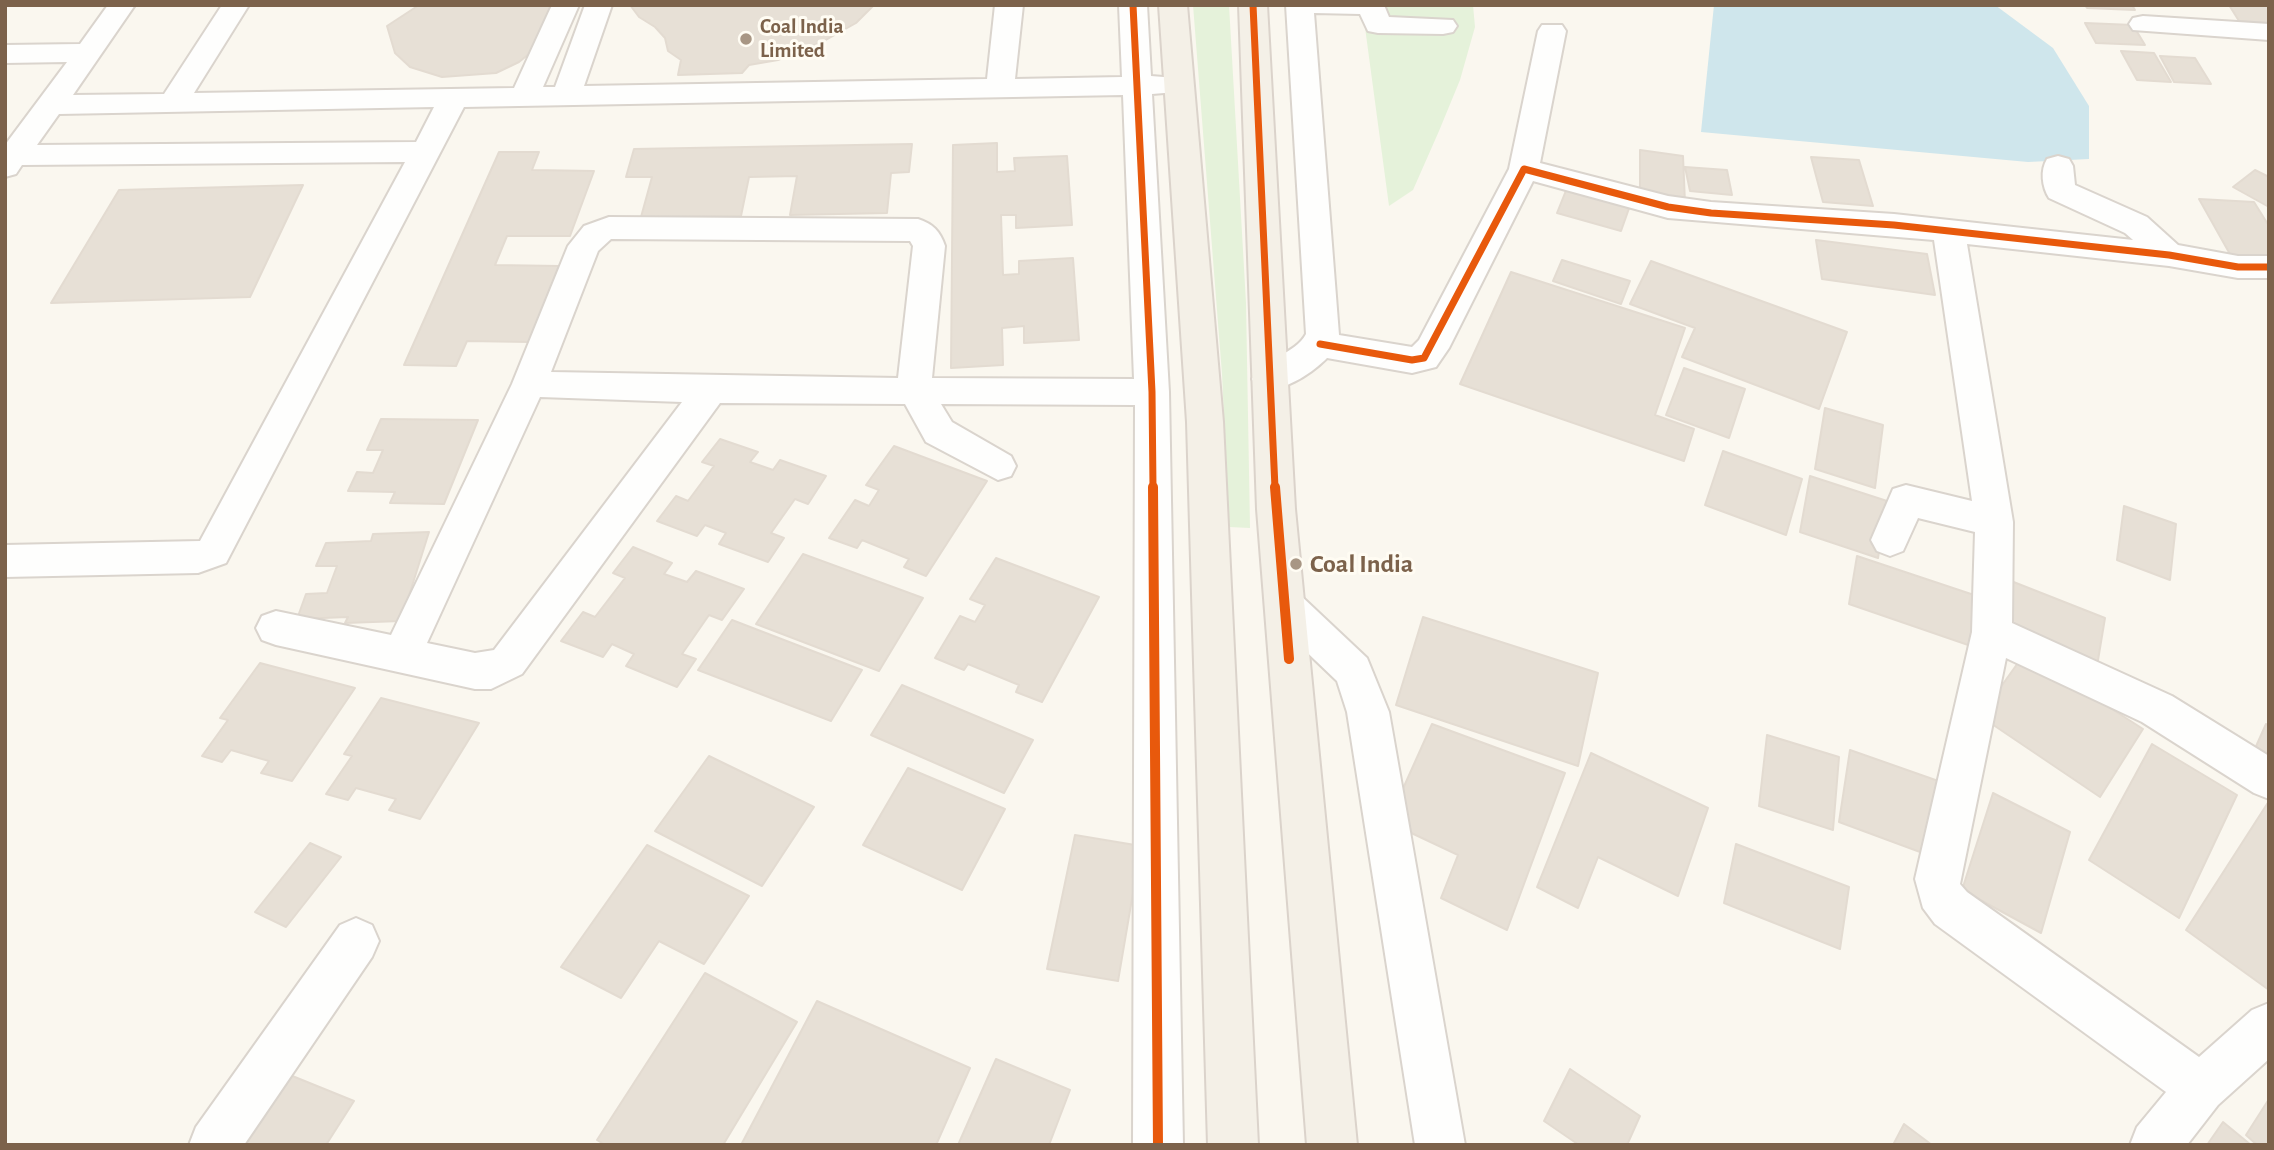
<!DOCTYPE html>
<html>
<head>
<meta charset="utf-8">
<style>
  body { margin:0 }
  #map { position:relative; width:2274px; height:1150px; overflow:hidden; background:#faf7ef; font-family:"Alegreya Sans",sans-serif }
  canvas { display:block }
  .frame { position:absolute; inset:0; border:7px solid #7c624b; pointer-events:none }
</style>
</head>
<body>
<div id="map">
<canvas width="2274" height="1150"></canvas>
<div class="frame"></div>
</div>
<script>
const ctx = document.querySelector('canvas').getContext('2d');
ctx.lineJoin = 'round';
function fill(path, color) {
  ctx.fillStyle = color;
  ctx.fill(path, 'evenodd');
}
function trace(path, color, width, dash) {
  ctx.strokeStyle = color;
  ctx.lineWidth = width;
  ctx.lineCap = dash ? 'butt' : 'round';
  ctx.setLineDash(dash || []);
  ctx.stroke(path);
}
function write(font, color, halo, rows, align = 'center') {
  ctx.font = font + ' "Alegreya Sans",sans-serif';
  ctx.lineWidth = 6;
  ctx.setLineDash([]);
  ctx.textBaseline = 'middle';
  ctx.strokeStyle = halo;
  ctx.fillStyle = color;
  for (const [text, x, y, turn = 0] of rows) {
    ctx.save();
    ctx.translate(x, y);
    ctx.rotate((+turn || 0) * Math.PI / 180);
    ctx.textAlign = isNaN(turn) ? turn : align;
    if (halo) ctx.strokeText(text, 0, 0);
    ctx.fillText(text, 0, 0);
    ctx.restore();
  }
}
fill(new Path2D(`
  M1193,5H1229L1246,303L1250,528L1229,527L1222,374Z
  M1362,5H1473L1475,27L1460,80L1439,131L1413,190L1389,206Z`), '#e5f2da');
fill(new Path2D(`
  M1714,5H1995L2053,48L2089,106V159L2028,162L1701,132Z`), '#cfe6ec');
const building = new Path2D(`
  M419,5H562L545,41L519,62L496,73L442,77L410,67L395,53L387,26Z
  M630,5H874L856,23L824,41L778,60L749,65L742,73L678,75L681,60L668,51L665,38L655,27L639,17Z
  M2085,5H2132L2135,10L2087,8Z
  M2229,5H2269V23L2239,21Z
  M2085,23L2133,25L2145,45L2096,43Z
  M2121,51L2154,53L2171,82L2137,80Z
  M2160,56L2195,58L2211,84L2174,82Z
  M997,143V172L1015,171L1014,158L1067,156L1072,225L1016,228V215H1001L1003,275L1019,274V261L1073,258L1079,340L1024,343V326L1002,328L1003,365L951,368L953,145Z
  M912,144L909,172L891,173L887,213L790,215L797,176L749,177L741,216L641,217L652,177H626L634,149Z
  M1640,150L1683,156L1685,203L1640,197Z
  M499,152H539L532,170L594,171L570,236H507L495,265L559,266L530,342L467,341L456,366L404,365Z
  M1811,157L1859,160L1873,206L1823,202Z
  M1685,167L1727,170L1732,195L1690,191Z
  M2255,170L2269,177V207L2233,187Z
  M1569,183L1632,200L1621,231L1557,213Z
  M303,185L250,297L51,303L119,190Z
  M2199,199L2254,202L2269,226V258L2231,256Z
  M1816,240L1927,254L1935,295L1822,279Z
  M1562,260L1630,281L1621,304L1553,281Z
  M1651,261L1847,332L1819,409L1682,357L1695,328L1630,304Z
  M1511,272L1685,328L1655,415L1694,429L1684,461L1460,384Z
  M1684,368L1745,389L1729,438L1666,415Z
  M1825,408L1883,425L1875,488L1815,469Z
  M381,419L478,420L444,504L390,503L395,492L348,491L357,472L373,473L383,450H367Z
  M720,439L758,452L750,462L773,470L780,460L826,476L808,504L795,499L771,533L784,538L768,562L719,544L726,533L705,525L697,536L657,521L676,496L688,501L714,466L702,462Z
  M894,446L987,481L926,576L904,567L909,559L862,540L857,548L829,538L855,500L869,506L879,490L866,485Z
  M1723,451L1802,479L1786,535L1705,505Z
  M1810,476L1887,501L1878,558L1800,532Z
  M2124,506L2176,524L2170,580L2117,560Z
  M429,532L401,621L345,623L348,617L297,619L306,594L327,593L337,566H316L326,543L371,541L373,534Z
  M633,547L672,563L664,574L687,582L696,571L744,589L722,620L709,615L682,654L696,659L677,687L626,666L634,654L612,644L603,657L561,641L583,612L595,617L625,578L613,573Z
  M803,554L923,598L879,671L756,624Z
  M1857,556L1980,597L1974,647L1849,604Z
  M996,558L1099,597L1042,702L1016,692L1019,685L968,664L964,670L935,658L960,616L975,622L985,605L970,599Z
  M2011,581L2105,618L2097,666L2001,627Z
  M1423,617L1598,673L1578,766L1396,705Z
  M732,620L862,670L831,721L698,670Z
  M2025,653L2143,729L2100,797L1980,716Z
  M260,663L355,688L292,781L261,773L269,761L231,750L222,762L202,756L228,720L220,718Z
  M902,685L1033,740L1004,793L871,735Z
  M381,698L479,723L420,819L389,810L396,799L356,788L348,800L326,794L352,756L344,754Z
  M1432,724L1565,773L1507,930L1441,898L1458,855L1388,822Z
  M2266,724L2269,726V774L2249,762Z
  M1767,735L1839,757L1833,830L1759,806Z
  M2152,744L2237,795L2179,918L2089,860Z
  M1850,750L1944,783L1939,859L1839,822Z
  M1591,753L1708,808L1678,896L1598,857L1578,908L1537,887Z
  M709,756L814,807L762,886L655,831Z
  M908,768L1005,809L962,890L863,845Z
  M1993,793L2070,832L2041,933L1962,890Z
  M2269,801V990L2186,930Z
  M1075,835L1141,846L1118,981L1047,969Z
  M310,843L341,857L286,927L255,912Z
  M1736,844L1849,887L1840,949L1724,903Z
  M647,845L749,896L704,964L659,941L621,998L561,967Z
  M705,973L797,1022L723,1145H605L597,1140Z
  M817,1001L970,1068L936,1145H741Z
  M996,1059L1070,1090L1049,1145H958Z
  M1570,1069L1640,1116L1627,1145H1579L1544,1121Z
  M280,1071L354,1101L326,1145H239Z
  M2269,1099V1145H2257L2246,1135Z
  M2223,1122L2251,1145H2207Z
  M1904,1124L1932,1145H1893Z`);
fill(building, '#e7e0d6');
trace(building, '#e3dbd1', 2);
const minor = new Path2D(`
  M108,5H135L73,95L164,94L222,5H249L194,93L514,88L552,5H579L543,87H555L585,5H612L584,86L987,79L995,5H1023L1015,79L1122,77L1119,5H1147L1151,76L1189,79L1193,85L1189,91L1152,94L1169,392L1183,1145H1133L1135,405L941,404L952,422L1011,456L1016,466L1011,476L998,480L926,442L905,404L720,403L522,674L491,689H475L276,645L262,640L256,628L262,616L276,611L391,635L512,384L568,246L584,226L609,217L918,219C933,224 940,231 945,246L932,378L1134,379L1123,95L464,107L226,563L198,573L5,577V545L200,541L405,162L22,165L16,174L5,177V145L67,62L5,63V45L80,44ZM434,107L416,142L37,145L59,114ZM611,239L910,241L913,246L898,378L551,372L598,251ZM540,397L682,402L494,650L475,653L427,643Z
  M1286,5H1384L1389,17L1453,20L1457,26L1453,32L1443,34L1378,33L1368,31L1360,14L1314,13L1339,335L1412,347L1419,340L1509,169L1538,31L1542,25H1562L1566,31L1540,163L1668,196L1711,202L1894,214L2133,240L2125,233L2049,198C2042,187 2040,170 2047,159L2058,156L2069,159L2073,166L2075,185L2147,217L2178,245L2238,256H2269V278H2238L2169,266L1967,244L2013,522L2012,623L2172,696L2269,756V799L2254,793L2142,722L2006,658L1960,884L1967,892L2199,1057L2252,1010L2269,1003V1059L2218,1105L2187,1145H2130L2137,1127L2166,1092L1935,924L1923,908L1915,879L1972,632L1975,532L1918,518L1903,551L1890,556L1877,551L1871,540L1893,489L1906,485L1972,501L1934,240L1668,218L1533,181L1449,348L1436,367L1412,373L1327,358C1311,374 1280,395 1257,388L1252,379C1264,357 1295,355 1306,334Z
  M2143,16L2269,24V40L2133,30L2129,24L2133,18Z
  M1285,589L1299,594L1367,658L1389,712L1465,1145H1415L1347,712L1337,681L1271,618L1265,606L1271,594Z
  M356,918L372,925L379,941L372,957L244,1145H189L196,1127L340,925Z`);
const major = new Path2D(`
  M1159,5H1187L1223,422L1258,1145H1208L1187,422Z
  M1239,5H1267L1295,509L1357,1145H1307L1257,509Z`);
trace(minor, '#dad4cd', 4);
trace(major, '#dbd3cb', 4);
fill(minor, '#fefefd');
fill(major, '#f4f0e7');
trace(new Path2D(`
  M1133,5L1152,392L1153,488
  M1253,5L1275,488
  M1320,344L1412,360L1424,358L1524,169L1668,207L1711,213L1894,225L2169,255L2238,267H2269`), '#e8590c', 7);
trace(new Path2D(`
  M1153,487L1158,1145
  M1275,487L1289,659`), '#e8590c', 10);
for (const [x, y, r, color] of [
  [746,39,7,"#a89684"],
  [1296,564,7,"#a89684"]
]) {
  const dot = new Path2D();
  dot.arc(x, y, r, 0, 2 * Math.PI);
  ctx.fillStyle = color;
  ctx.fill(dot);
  trace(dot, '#fffcf3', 2.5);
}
write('bold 21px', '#7c624b', '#fffcf3', [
  ["Coal India",760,27],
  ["Limited",760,51]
], 'left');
write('bold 26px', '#7c624b', '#fffcf3', [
  ["Coal India",1310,564]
], 'left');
</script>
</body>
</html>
